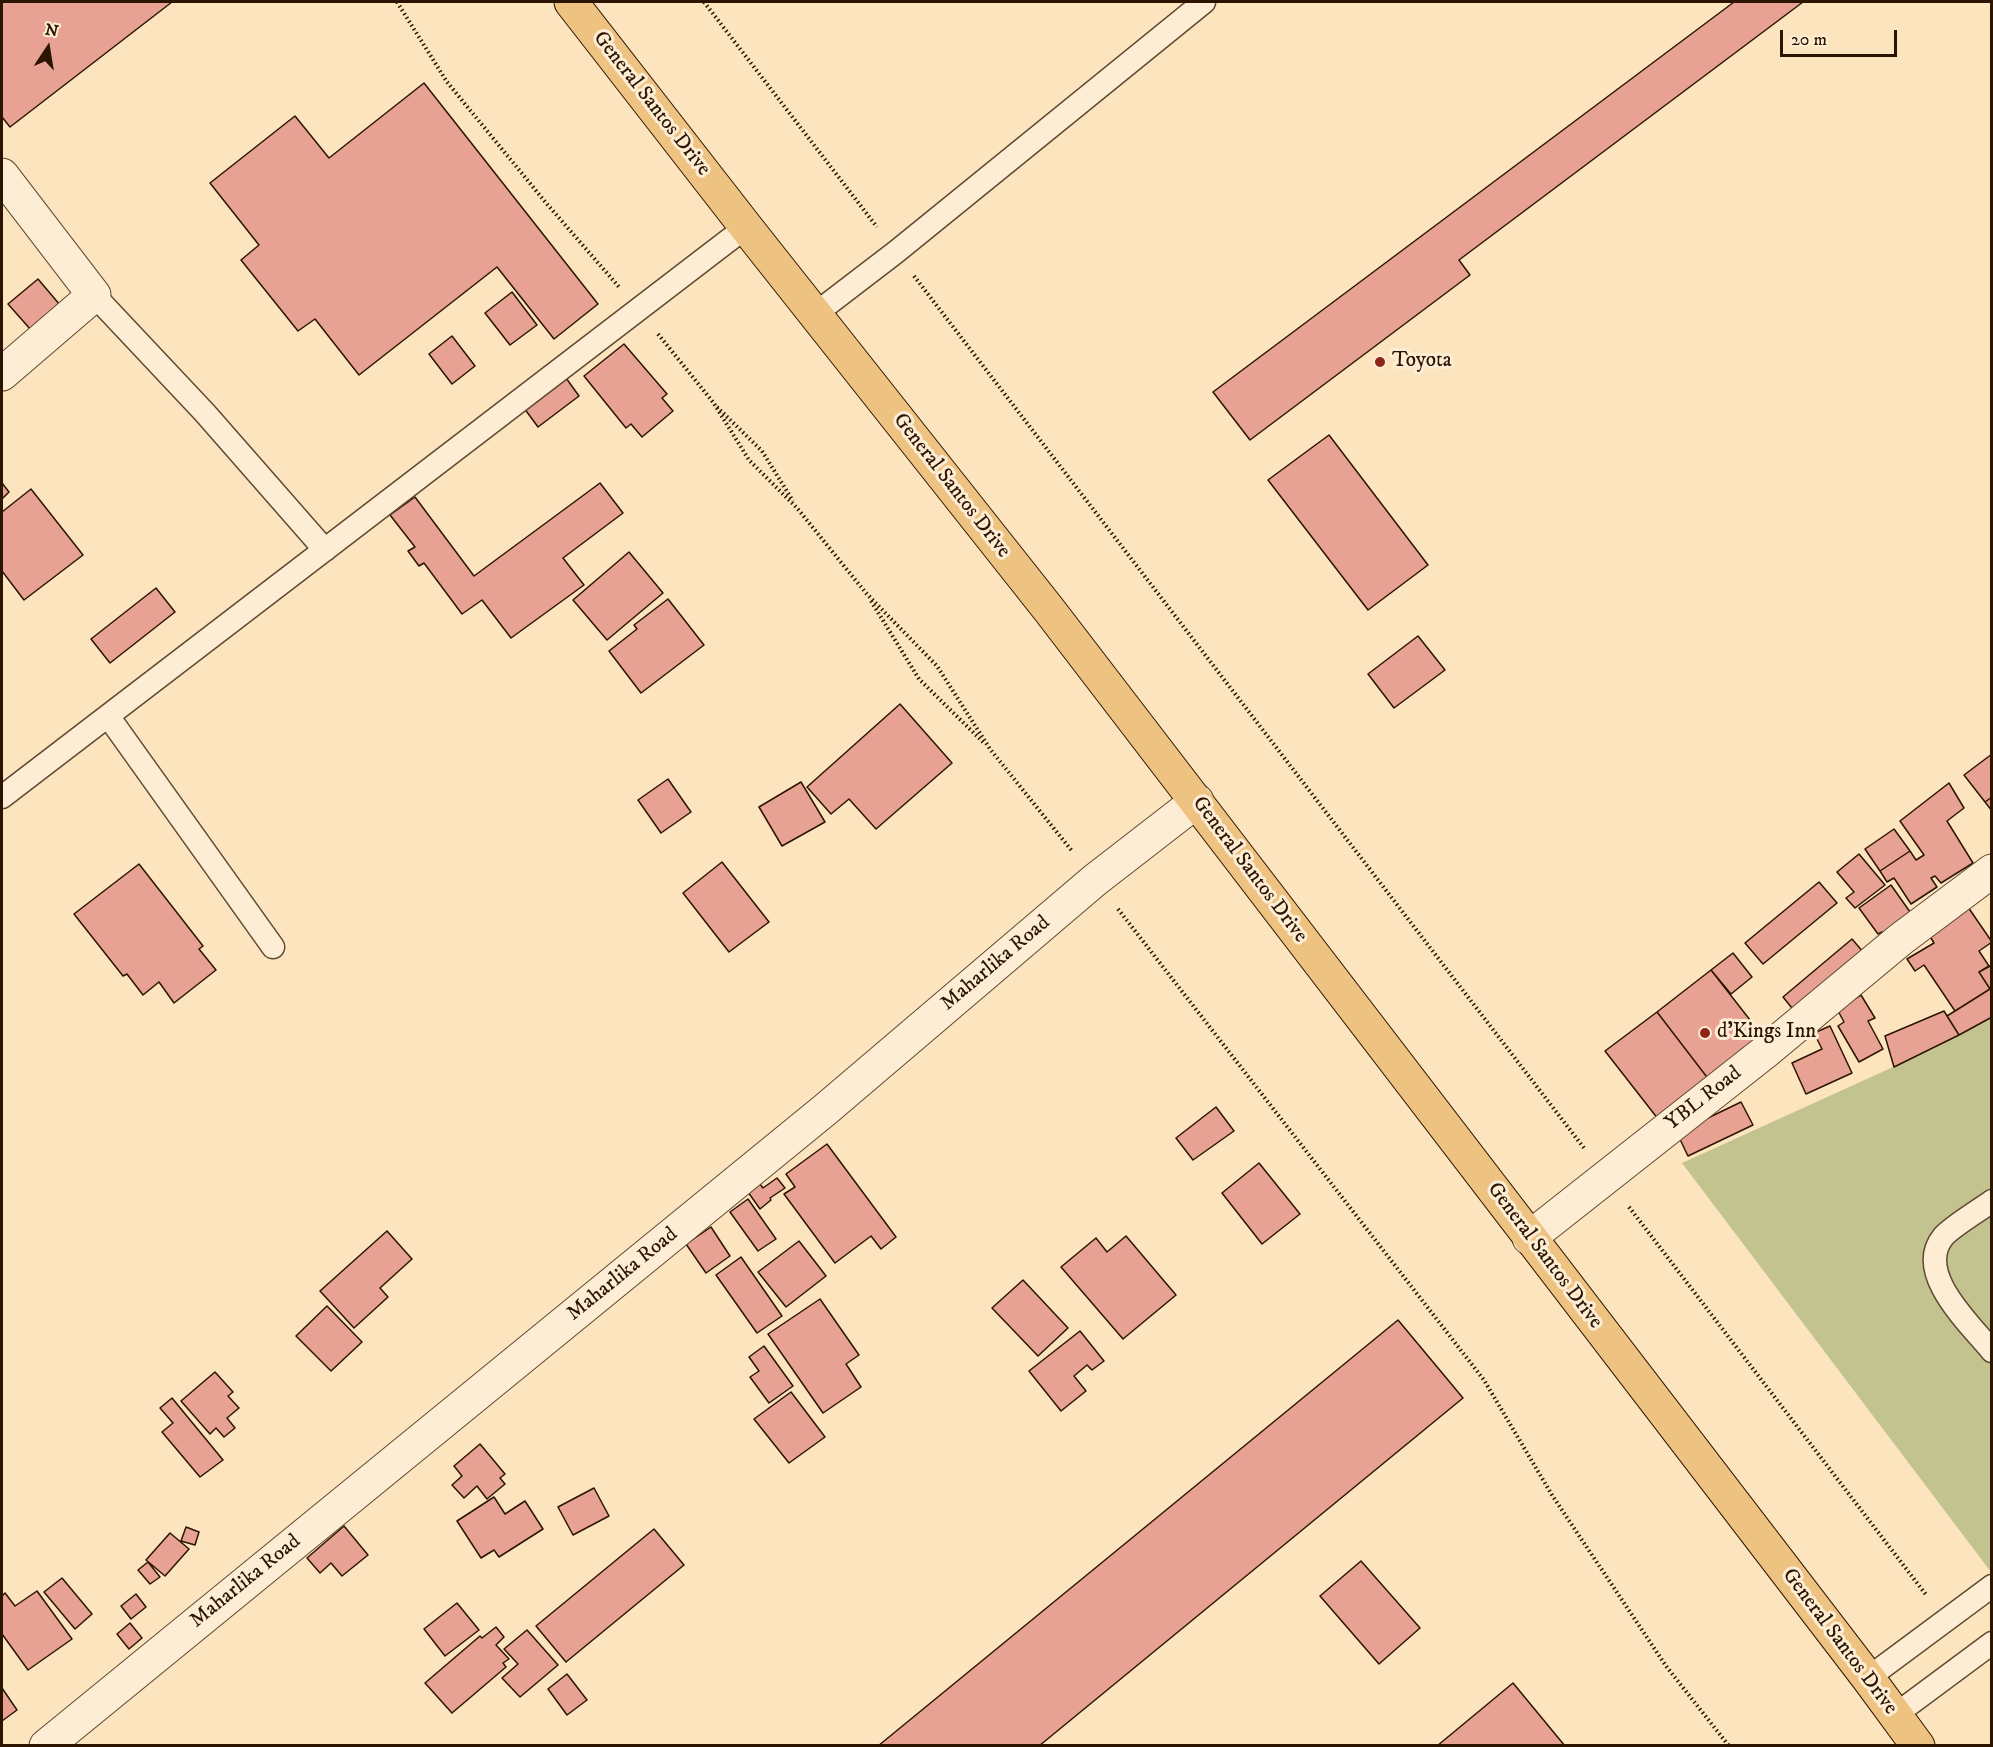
<!DOCTYPE html>
<html>
<head>
<meta charset="utf-8">
<style>
  body { margin:0 }
  #map { position:relative; width:1993px; height:1747px; overflow:hidden; background:#fce4bf; font-family:"IM FELL DW Pica",serif }
  canvas { display:block }
  .frame { position:absolute; inset:0; border:3px solid #2c1500; pointer-events:none }
  .north { position:absolute; left:18px; top:18px; width:60px; height:60px; -webkit-text-stroke:4px #fdedd5; paint-order:stroke; rotate:12deg; font-size:16px; font-weight:700; line-height:24px; text-align:center; color:#2c1500 }
  .north::after { content:''; display:block; margin:auto; width:21px; height:27px; background:#2c1500; clip-path:polygon(50% 0,100% 100%,50% 72%,0 100%) }
  .scale { position:absolute; left:1780px; top:30px; width:117px; height:27px; box-sizing:border-box; border:3px solid #2c1500; border-top:0; padding-left:8px; font-size:18px; line-height:21px; white-space:nowrap; color:#2c1500; -webkit-text-stroke:4px #fdedd5; paint-order:stroke }
</style>
</head>
<body>
<div id="map">
<canvas width="1993" height="1747"></canvas>
<div class="frame"></div>
<div class="north">N</div>
<div class="scale">20 m</div>
</div>
<script>
const ctx = document.querySelector('canvas').getContext('2d');
ctx.lineJoin = 'round';
function fill(path, color) {
  ctx.fillStyle = color;
  ctx.fill(path, 'evenodd');
}
function trace(path, color, width, dash) {
  ctx.strokeStyle = color;
  ctx.lineWidth = width;
  ctx.lineCap = dash ? 'butt' : 'round';
  ctx.setLineDash(dash || []);
  ctx.stroke(path);
}
function write(font, color, halo, rows, align = 'center') {
  ctx.font = font + ' "IM FELL DW Pica",serif';
  ctx.lineWidth = 6;
  ctx.setLineDash([]);
  ctx.textBaseline = 'middle';
  ctx.strokeStyle = halo;
  ctx.fillStyle = color;
  for (const [text, x, y, turn = 0] of rows) {
    ctx.save();
    ctx.translate(x, y);
    ctx.rotate((+turn || 0) * Math.PI / 180);
    ctx.textAlign = isNaN(turn) ? turn : align;
    if (halo) ctx.strokeText(text, 0, 0);
    ctx.fillText(text, 0, 0);
    ctx.restore();
  }
}
fill(new Path2D(`
  M1991,1017V1572L1682,1163L1935,1048Z`), '#c2c38f');
const building = new Path2D(`
  M2,2H172L10,127L2,117Z
  M1734,2H1803L1459,260L1470,275L1250,440L1213,392Z
  M424,83L598,304L554,339L497,267L359,375L315,319L298,331L241,260L259,245L210,183L295,116L329,158Z
  M38,279L60,305L31,330L8,304Z
  M512,292L537,325L510,345L485,313Z
  M452,336L475,366L452,384L429,354Z
  M624,344L667,394L662,398L673,411L642,437L631,424L626,428L584,376Z
  M566,378L579,396L538,427L524,408Z
  M1329,435L1428,565L1368,610L1268,480Z
  M2,483L9,492L2,499Z
  M600,483L623,513L563,558L584,585L511,638L482,600L462,614L424,563L419,566L408,551L415,547L390,515L415,497L474,576Z
  M31,489L83,555L24,600L2,571V512Z
  M629,552L663,593L607,640L573,600Z
  M156,588L175,612L110,663L91,639Z
  M668,599L704,645L641,693L609,651L637,629L634,625Z
  M1418,636L1445,670L1394,708L1368,674Z
  M900,704L952,763L876,829L849,799L831,814L807,787Z
  M1992,754V797L1985,802L1964,775Z
  M668,779L691,812L661,833L638,800Z
  M801,782L825,822L782,846L759,807Z
  M1949,783L1964,808L1947,821L1973,863L1941,883L1935,876L1931,878L1937,887L1911,904L1894,878L1887,882L1880,871L1910,851L1916,860L1924,855L1900,821Z
  M1992,797V811L1985,802Z
  M1894,829L1910,851L1880,871L1865,849Z
  M1859,854L1885,885L1855,908L1846,898L1854,892L1837,872Z
  M722,862L769,922L729,952L683,893Z
  M139,864L203,946L199,949L216,970L174,1003L159,982L143,995L127,974L123,976L74,914Z
  M1819,882L1837,903L1763,964L1745,943Z
  M1891,885L1915,919L1887,939L1882,932L1878,934L1859,908Z
  M1968,907L1992,942L1979,951L1989,966L1979,972L1990,989L1955,1011L1924,965L1915,971L1907,959L1934,943L1928,933Z
  M1852,939L1870,960L1800,1018L1783,997Z
  M1733,953L1752,977L1731,994L1711,970Z
  M1992,965V1017L1959,1035L1947,1016L1990,989L1979,972Z
  M1711,970L1768,1043L1713,1085L1657,1012Z
  M1861,995L1875,1018L1868,1021L1883,1049L1859,1062L1838,1026L1844,1022L1837,1009Z
  M1944,1011L1959,1035L1894,1067L1885,1036Z
  M1657,1012L1713,1085L1662,1124L1605,1051Z
  M1830,1026L1852,1073L1806,1094L1792,1063L1822,1049L1814,1033Z
  M1741,1102L1753,1125L1688,1156L1677,1133Z
  M1216,1107L1234,1131L1193,1160L1176,1138Z
  M827,1144L896,1237L881,1249L871,1236L835,1263L784,1194L795,1187L786,1174Z
  M1259,1163L1300,1214L1262,1244L1222,1193Z
  M777,1178L785,1188L770,1198L771,1200L760,1209L748,1192L760,1184L763,1188Z
  M748,1199L776,1239L758,1251L730,1212Z
  M711,1227L730,1256L706,1273L686,1244Z
  M387,1231L412,1259L380,1288L388,1297L354,1328L320,1291Z
  M1126,1236L1176,1295L1123,1339L1061,1267L1096,1238L1107,1252Z
  M799,1241L826,1276L786,1307L758,1272Z
  M741,1257L782,1316L757,1333L716,1275Z
  M1023,1280L1068,1328L1038,1356L992,1308Z
  M820,1299L859,1355L846,1364L861,1387L823,1413L768,1334Z
  M327,1306L362,1342L331,1371L296,1336Z
  M1398,1320L1463,1398L1039,1746H878Z
  M1080,1331L1104,1361L1092,1370L1087,1365L1074,1376L1086,1391L1061,1411L1029,1371Z
  M764,1346L793,1386L769,1403L750,1377L759,1371L749,1357Z
  M215,1372L233,1392L228,1396L239,1408L227,1418L235,1428L224,1437L216,1428L210,1434L181,1401Z
  M791,1392L825,1437L789,1463L754,1419Z
  M172,1398L223,1460L200,1477L162,1432L173,1423L160,1408Z
  M480,1444L505,1474L500,1478L505,1484L487,1499L477,1486L464,1498L452,1485L462,1476L454,1466Z
  M594,1488L609,1516L573,1535L558,1507Z
  M494,1497L505,1514L525,1501L543,1529L499,1557L494,1550L481,1558L457,1521Z
  M344,1526L368,1555L342,1576L331,1563L320,1573L307,1558Z
  M186,1527L199,1532L195,1545L181,1541Z
  M654,1529L684,1565L566,1662L536,1626Z
  M170,1533L189,1549L165,1576L146,1560Z
  M1361,1561L1420,1628L1379,1664L1320,1596Z
  M148,1562L160,1577L150,1584L138,1570Z
  M62,1578L92,1614L75,1629L44,1592Z
  M37,1591L72,1639L28,1670L2,1634V1596L5,1593L15,1606Z
  M136,1594L146,1607L131,1619L121,1606Z
  M457,1603L479,1630L445,1656L424,1629Z
  M130,1623L142,1638L129,1649L117,1634Z
  M496,1627L504,1637L496,1645L509,1659L503,1663L506,1667L452,1713L425,1683L480,1636L482,1638Z
  M527,1630L558,1665L520,1697L502,1678L518,1664L504,1649Z
  M567,1674L587,1700L567,1715L548,1689Z
  M1513,1683L1565,1746H1437Z
  M2,1688L17,1710L2,1721Z`);
fill(building, '#e7a294');
trace(building, '#2c1500', 1.5);
const service = new Path2D(`
  M94,295L205,413L325,550
  M815,314L896,252L1204,2
  M108,716L273,947
  M2,797L746,227
  M1992,1201C1980,1210 1951,1227 1943,1237C1914,1273 1970,1324 1992,1351
  M1868,1678L1992,1586
  M1895,1715L1992,1643`);
const minor = new Path2D(`
  M2,175L94,295L2,374
  M1529,1238L1765,1052L1901,939L1992,871
  M46,1746L826,1109L1095,880L1197,801`);
const trunk = new Path2D(`
  M571,2L746,227L1050,611L1868,1678L1918,1746`);
trace(service, '#604930', 25);
trace(minor, '#604930', 35);
trace(trunk, '#2c1500', 35);
trace(new Path2D(`
  M397,2L447,82L547,204L619,287
  M704,2L877,227
  M914,276L1584,1148
  M658,334L713,402L749,460L797,508L866,593L937,666L990,749L1072,851
  M717,407L762,451L793,501
  M871,601L919,679L985,744
  M1118,909L1484,1380L1552,1495L1666,1666L1729,1746
  M1629,1207L1927,1596`), '#2c1500', 4, [1.5, 3]);
trace(service, '#fdedd5', 22);
trace(minor, '#fdedd5', 33);
trace(trunk, '#eec280', 33);
for (const [x, y, r, color] of [
  [1380,362,6,"#8f2418"],
  [1705,1033,6,"#8f2418"]
]) {
  const dot = new Path2D();
  dot.arc(x, y, r, 0, 2 * Math.PI);
  ctx.fillStyle = color;
  ctx.fill(dot);
  trace(dot, '#fdedd5', 2);
}
write('21px', '#2c1500', '#fdedd5', [
  ["General Santos Drive",651,104,52],
  ["General Santos Drive",951,486,52],
  ["General Santos Drive",1249,870,53],
  ["Maharlika Road",996,964,-40],
  ["YBL Road",1704,1099,-38],
  ["General Santos Drive",1544,1256,53],
  ["Maharlika Road",623,1275,-39],
  ["Maharlika Road",246,1582,-39],
  ["General Santos Drive",1839,1642,53]
]);
write('21px', '#2c1500', '#fdedd5', [
  ["Toyota",1392,362],
  ["d'Kings Inn",1717,1033]
], 'left');
</script>
</body>
</html>
